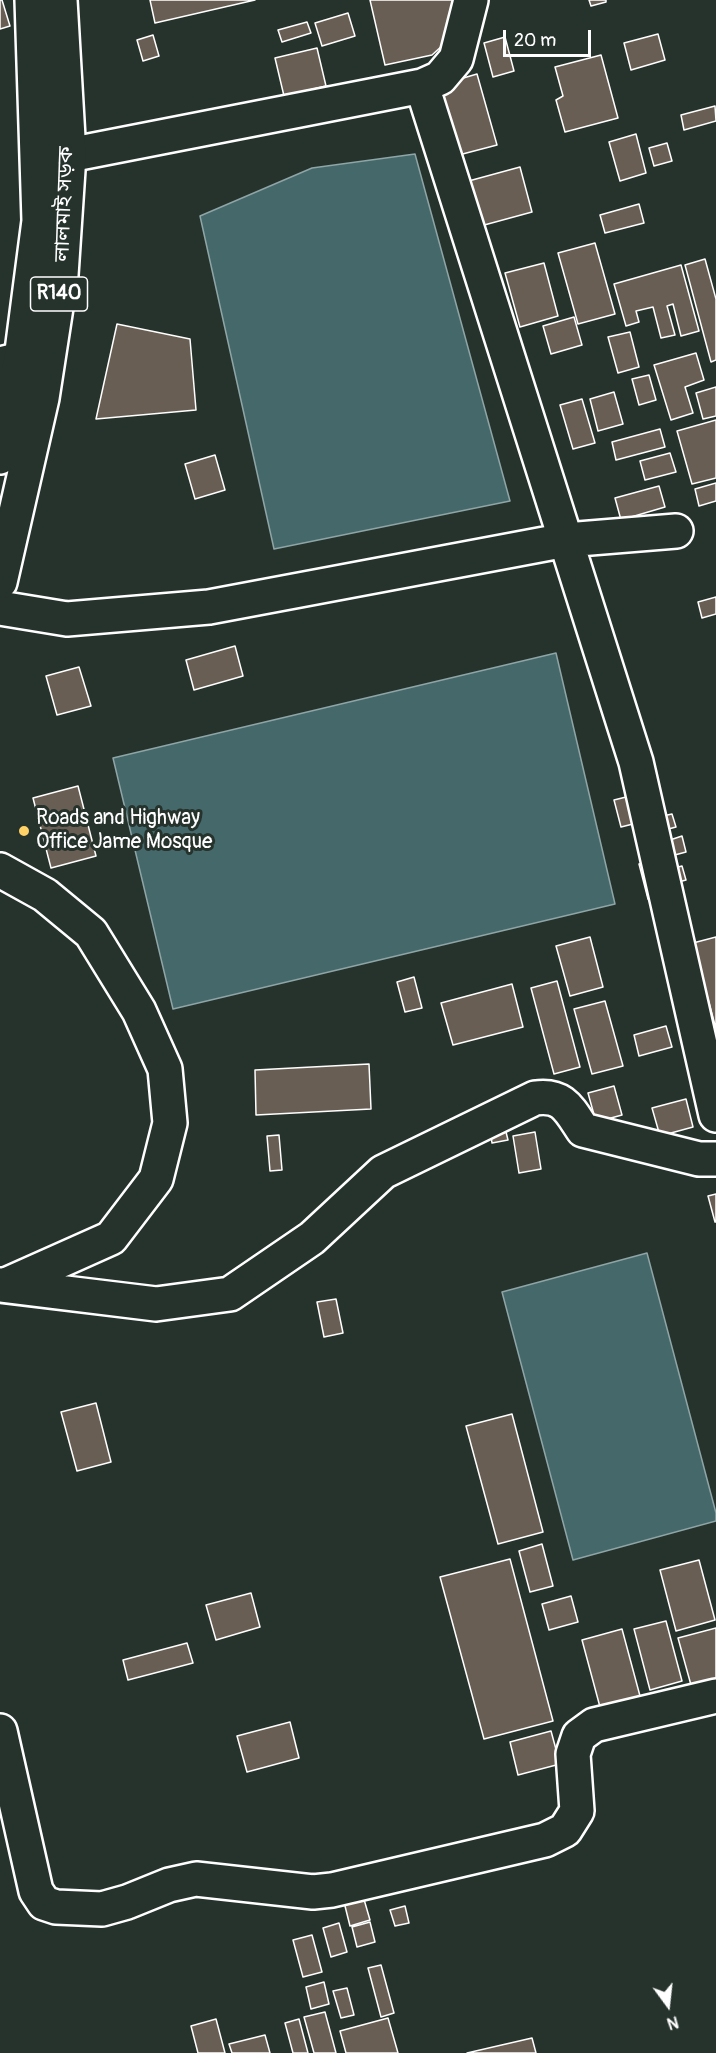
<!DOCTYPE html>
<html>
<head>
<meta charset="utf-8">
<style>
  body { margin:0 }
  #map { position:relative; width:716px; height:2053px; overflow:hidden; background:#26332d; font-family:Pangolin,sans-serif }
  canvas { display:block }
  .north { position:absolute; left:638px; top:1975px; width:60px; height:60px; -webkit-text-stroke:4px #26332d; paint-order:stroke; rotate:165deg; font-size:16px; font-weight:700; line-height:24px; text-align:center; color:#fff }
  .north::after { content:''; display:block; margin:auto; width:21px; height:27px; background:#fff; clip-path:polygon(50% 0,100% 100%,50% 72%,0 100%) }
  .scale { position:absolute; left:503px; top:30px; width:88px; height:27px; box-sizing:border-box; border:3px solid #fff; border-top:0; padding-left:8px; font-size:18px; line-height:21px; white-space:nowrap; color:#fff; -webkit-text-stroke:4px #26332d; paint-order:stroke }
</style>
</head>
<body>
<div id="map">
<canvas width="716" height="2053"></canvas>
<div class="north">N</div>
<div class="scale">20 m</div>
</div>
<script>
const ctx = document.querySelector('canvas').getContext('2d');
ctx.lineJoin = 'round';
function fill(path, color) {
  ctx.fillStyle = color;
  ctx.fill(path, 'evenodd');
}
function trace(path, color, width, dash) {
  ctx.strokeStyle = color;
  ctx.lineWidth = width;
  ctx.lineCap = dash ? 'butt' : 'round';
  ctx.setLineDash(dash || []);
  ctx.stroke(path);
}
function write(font, color, halo, rows, align = 'center') {
  ctx.font = font + ' Pangolin,"Noto Sans Bengali",sans-serif';
  ctx.lineWidth = 6;
  ctx.setLineDash([]);
  ctx.textBaseline = 'middle';
  ctx.strokeStyle = halo;
  ctx.fillStyle = color;
  for (const [text, x, y, turn = 0] of rows) {
    ctx.save();
    ctx.translate(x, y);
    ctx.rotate((+turn || 0) * Math.PI / 180);
    ctx.textAlign = isNaN(turn) ? turn : align;
    if (halo) ctx.strokeText(text, 0, 0);
    ctx.fillText(text, 0, 0);
    ctx.restore();
  }
}
const water = new Path2D(`
  M415,154L510,501L274,549L200,216L312,168Z
  M556,653L615,904L173,1009L113,758Z
  M647,1253L716,1513V1521L573,1560L502,1292Z`);
fill(water, '#45696b');
trace(water, '#8fa5a6', 1.5);
const building = new Path2D(`
  M0,0H2L10,26L0,29Z
  M150,0H255L155,23Z
  M370,0H459L455,34L432,55L385,65Z
  M589,0H606V2L591,6Z
  M348,13L355,36L322,46L315,23Z
  M307,22L311,33L282,42L278,30Z
  M658,34L665,60L631,70L624,43Z
  M153,35L159,56L143,61L137,40Z
  M505,37L514,71L493,77L484,43Z
  M317,48L326,86L284,96L275,58Z
  M601,55L618,118L565,132L556,100L563,96L555,67Z
  M477,74L497,145L455,156L436,86Z
  M715,106L716,121L684,130L681,115Z
  M636,134L646,173L620,181L609,142Z
  M667,143L672,161L654,166L649,148Z
  M520,167L532,212L477,227L465,182Z
  M639,204L644,223L605,233L600,215Z
  M595,243L615,314L578,324L558,253Z
  M705,259L716,299V360L711,362L685,265Z
  M544,263L558,316L520,327L505,273Z
  M681,265L699,331L681,336L673,304L667,306L675,335L661,338L653,307L636,311L639,322L626,326L614,284Z
  M574,317L582,345L551,354L543,326Z
  M117,324L190,339L196,410L96,419Z
  M630,332L639,367L618,373L608,337Z
  M696,353L704,380L685,387L693,413L671,420L654,365Z
  M649,375L656,400L639,405L632,379Z
  M716,387V416L703,419L696,393Z
  M614,392L623,424L598,431L590,399Z
  M582,399L595,443L573,449L560,405Z
  M716,420V478L692,484L677,431Z
  M660,429L665,447L616,460L612,442Z
  M670,453L676,472L645,480L640,461Z
  M215,455L225,490L195,499L185,464Z
  M716,483V501L699,506L695,489Z
  M659,486L665,507L621,520L615,498Z
  M716,597V614L702,618L698,602Z
  M235,646L243,676L194,690L186,660Z
  M79,667L91,706L57,715L46,676Z
  M78,786L96,856L51,868L33,798Z
  M630,796L637,823L621,827L614,800Z
  M672,814L676,827L661,831L658,817Z
  M682,836L686,852L671,856L667,841Z
  M652,861L661,896L648,899L639,864Z
  M682,866L686,880L667,885L663,871Z
  M590,937L603,987L570,996L556,946Z
  M716,937V1029L693,943Z
  M414,977L422,1008L405,1012L397,982Z
  M557,981L580,1067L554,1074L531,988Z
  M512,984L523,1027L453,1045L441,1003Z
  M605,1001L623,1066L592,1074L574,1009Z
  M666,1026L672,1047L639,1056L634,1035Z
  M369,1064L371,1109L256,1115L255,1070Z
  M614,1086L622,1115L596,1122L588,1093Z
  M686,1099L693,1127L660,1136L652,1108Z
  M506,1132L508,1140L492,1143L491,1136Z
  M535,1132L541,1169L519,1173L513,1136Z
  M279,1135L282,1170L270,1171L267,1136Z
  M716,1194V1222H715L708,1196Z
  M336,1299L343,1333L324,1337L317,1302Z
  M96,1403L111,1462L77,1471L61,1412Z
  M512,1414L543,1532L498,1544L466,1426Z
  M542,1544L553,1586L530,1592L519,1551Z
  M510,1559L553,1721L484,1739L440,1577Z
  M699,1560L715,1620L676,1631L660,1570Z
  M251,1593L260,1627L216,1640L206,1605Z
  M571,1596L578,1622L549,1630L542,1604Z
  M666,1621L682,1681L650,1690L634,1629Z
  M716,1628V1678L691,1685L678,1638Z
  M622,1629L640,1696L600,1707L582,1640Z
  M187,1643L193,1663L128,1680L123,1660Z
  M290,1722L299,1758L247,1772L237,1736Z
  M551,1731L560,1764L518,1775L510,1742Z
  M361,1889L370,1920L350,1926L342,1894Z
  M405,1906L409,1923L395,1926L390,1910Z
  M370,1922L375,1942L357,1947L352,1927Z
  M339,1923L347,1952L331,1957L323,1928Z
  M312,1935L322,1972L303,1977L293,1940Z
  M381,1965L394,2013L381,2017L368,1968Z
  M324,1982L329,2004L311,2009L306,1987Z
  M347,1988L354,2015L341,2018L333,1991Z
  M325,2012L336,2053H314L304,2017Z
  M388,2018L398,2053H346L340,2031Z
  M216,2019L225,2053H198L191,2026Z
  M299,2019L308,2053H293L285,2023Z
  M265,2035L270,2053H232L229,2044Z
  M532,2038L536,2053H467Z`);
fill(building, '#695e53');
trace(building, '#fff', 1.5);
const minor = new Path2D(`
  M422,86L636,762L716,1115
  M41,158L69,155L422,86L440,78L456,59L471,0
  M0,364L21,359
  M0,608L67,619L209,607L566,540L676,531
  M0,870L45,895L91,933L139,1011L165,1069L170,1123L156,1179L111,1238L6,1285
  M0,1285L156,1304L230,1294L312,1238L383,1172L535,1098C563,1094 569,1109 583,1130L699,1159H716
  M0,1731L36,1891L44,1903L56,1907L102,1909L127,1902L169,1885L196,1879L313,1892L332,1890L545,1840L565,1830L577,1811L573,1754L579,1736L594,1725L716,1696`);
const primary = new Path2D(`
  M0,457L21,359L39,221L32,0
  M0,582L42,398L61,275L69,155L60,0`);
trace(minor, '#fff', 38);
trace(primary, '#fff', 38);
trace(minor, '#26332d', 33);
trace(primary, '#26332d', 33);
for (const [x, y, r, color] of [
  [24,831,6,"#ffd166"]
]) {
  const dot = new Path2D();
  dot.arc(x, y, r, 0, 2 * Math.PI);
  ctx.fillStyle = color;
  ctx.fill(dot);
  trace(dot, '#26332d', 2);
}
for (const [x, y, w] of [
  [59,294,57]
]) {
  const box = new Path2D();
  box.roundRect(x - w / 2, y - 17, w, 34, 4.5);
  ctx.fillStyle = '#26332d';
  ctx.fill(box);
  trace(box, '#fff', 1.5);
}
write('bold 20px', '#fff', null, [
  ["R140",59,294]
]);
write('21px', '#fff', '#26332d', [
  ["লালমাই সড়ক",65,204,-88]
]);
write('21px', '#fff', '#26332d', [
  ["Roads and Highway",36,819],
  ["Office Jame Mosque",36,843]
], 'left');
</script>
</body>
</html>
